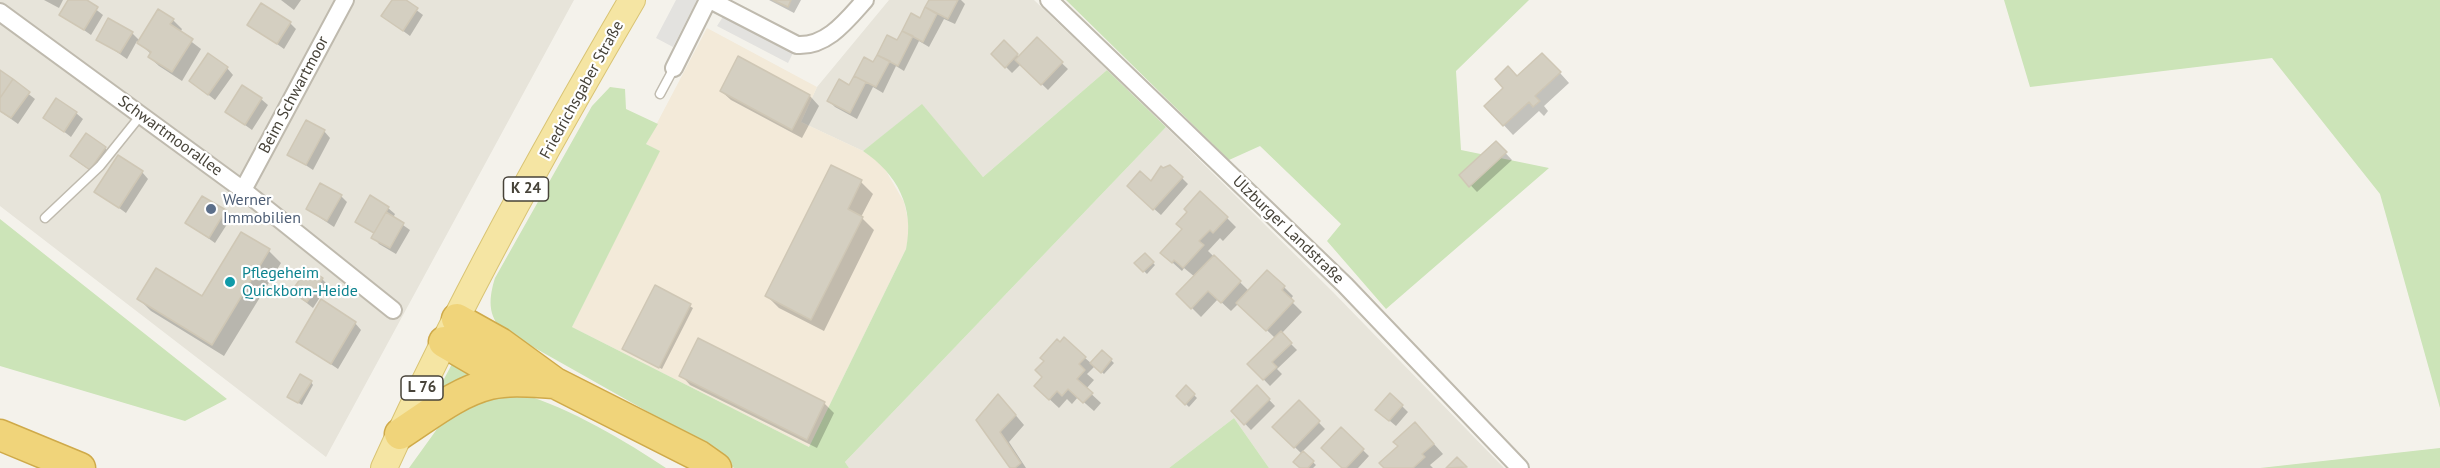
<!DOCTYPE html>
<html>
<head>
<meta charset="utf-8">
<style>
  body { margin:0 }
  canvas { display:block; background:#f4f2eb }
</style>
</head>
<body>
<canvas width="2440" height="468"></canvas>
<script>
const ctx = document.querySelector('canvas').getContext('2d');
ctx.lineJoin = 'round';
function fill(path, color) {
  ctx.fillStyle = color;
  ctx.fill(path, 'evenodd');
}
function trace(path, color, width, dash) {
  ctx.strokeStyle = color;
  ctx.lineWidth = width;
  ctx.lineCap = dash ? 'butt' : 'round';
  ctx.setLineDash(dash || []);
  ctx.stroke(path);
}
function write(font, color, halo, rows, align = 'center') {
  ctx.font = font + ' "PT Sans",sans-serif';
  ctx.lineWidth = 4.5;
  ctx.setLineDash([]);
  ctx.textBaseline = 'middle';
  ctx.strokeStyle = halo;
  ctx.fillStyle = color;
  for (const [text, x, y, turn = 0] of rows) {
    ctx.save();
    ctx.translate(x, y);
    ctx.rotate((+turn || 0) * Math.PI / 180);
    ctx.textAlign = isNaN(turn) ? turn : align;
    if (halo) ctx.strokeText(text, 0, 0);
    ctx.fillText(text, 0, 0);
    ctx.restore();
  }
}
fill(new Path2D(`
  M0,0H574L326,457L0,206Z
  M889,0H1034L1107,70L983,177L922,105L863,151L801,122L817,87Z
  M1166,127L1333,292L1504,468H1269L1234,418L1169,468H849L845,462Z`), '#e7e4da');
fill(new Path2D(`
  M707,28L817,87L801,122L863,151L882,164L904,202L910,228L906,249L809,447L572,327L659,151L646,144Z`), '#f3ead9');
fill(new Path2D(`
  M1066,0H1529L1456,71L1461,150L1549,168L1386,309L1327,241L1341,224L1260,146L1229,160Z
  M2004,0H2440V408L2380,194L2272,58L2030,87Z
  M1107,70L1166,127L845,462L849,468H734L705,444L503,330C487,316 489,297 495,278L592,106L610,87L625,89L626,109L658,124L646,144L660,151L572,327L809,447L906,249C915,207 897,174 863,151L922,104L983,177Z
  M0,219L227,399L185,421L0,366Z
  M454,360L473,371L444,387L443,381Z
  M524,395C566,406 629,443 666,468H409L437,429L475,397Z
  M1234,418L1269,468H1169Z
  M2440,448V468H2260Z`), '#cce4b8');
fill(new Path2D(`
  M676,0H697L673,47L656,38Z
  M728,9L797,45L788,63L717,26Z`), '#e3e2df');
fill(new Path2D(`
  M44,0H63L59,8Z
  M70,0H84L103,15L91,35L61,14Z
  M281,0H301L294,10Z
  M394,0H403L423,15L410,36L383,16Z
  M769,0H801L794,13Z
  M930,0H961L965,4L955,24L944,19L929,47L919,41L904,71L896,66L883,93L873,87L857,119L835,107L829,101L850,87L920,20Z
  M173,20L182,29L180,33L201,49L182,81L159,66L149,57L151,54L137,41L127,59L98,39L132,33L140,41Z
  M290,23L296,29L284,49L249,24Z
  M1037,40L1068,69L1048,90L1021,64L1012,73L993,54L1004,42L1020,58Z
  M739,58L810,96L819,106L802,138L731,100L721,91Z
  M1552,64L1569,83L1544,106L1548,111L1544,116L1539,111L1513,135L1486,106Z
  M227,68L233,75L215,100L191,81Z
  M0,72L35,99L18,124L0,111Z
  M261,99L268,105L252,130L227,112Z
  M76,113L83,119L71,137L45,117Z
  M324,131L330,138L313,170L289,154Z
  M1496,143L1512,160L1477,192L1461,175Z
  M105,148L111,155L97,175L78,162Z
  M832,167L861,182L873,194L861,217L874,230L824,331L779,308L767,296Z
  M142,172L148,179L126,213L96,191Z
  M1182,178L1188,184L1161,215L1135,192L1151,183Z
  M341,196L347,202L334,227L307,209Z
  M388,208L395,214L393,218L410,230L396,254L379,244L373,237L375,234L357,221Z
  M225,212L231,218L215,243L187,223Z
  M1227,218L1236,227L1223,241L1220,238L1208,251L1249,291L1284,287L1293,296L1290,300L1302,312L1281,334L1297,350L1277,369L1282,374L1270,386L1249,364L1275,338L1239,303L1231,311L1218,299L1201,317L1178,294L1195,277L1184,268L1182,271L1162,253Z
  M269,251L281,263L224,356L151,311L139,299L202,298Z
  M1145,255L1155,265L1147,274L1136,263Z
  M322,279L328,285L313,308L293,292Z
  M655,287L693,308L662,369L627,351Z
  M355,323L361,330L338,369L298,342Z
  M698,340L824,403L834,413L817,448L690,385L681,375Z
  M1102,352L1114,363L1104,374L1095,366L1087,374L1094,380L1086,389L1101,403L1094,411L1078,397L1072,404L1067,399L1059,408L1045,395L1085,358L1092,364Z
  M311,382L313,385L302,405L292,399Z
  M1186,387L1197,398L1189,407L1178,396Z
  M1257,387L1275,406L1251,430L1233,411Z
  M1299,402L1325,429L1302,452L1316,465L1313,468H1302V454L1274,427Z
  M1007,405L1024,425L1009,442L1026,468H1011L977,420Z
  M1402,406L1408,412L1396,426L1384,416Z
  M1341,429L1369,456L1358,468H1344Z
  M1425,434L1443,454L1430,465L1433,468H1386Z`), '#0003');
const building = new Path2D(`
  M68,0H87L98,7L84,30L59,15Z
  M392,0H406L418,8L403,31L381,16Z
  M773,0H791L788,7Z
  M929,0H958L948,19L925,7Z
  M261,3L291,22L277,44L247,25Z
  M925,7L937,14L923,42L902,31L911,13L920,18Z
  M158,9L174,19L170,24L193,39L172,72L148,57L151,52L137,43Z
  M108,18L133,32L120,53L96,40Z
  M902,31L913,36L898,66L877,55L887,35L897,40Z
  M1037,37L1063,62L1041,85L1015,60Z
  M1004,40L1018,54L1005,68L991,54Z
  M208,53L228,67L208,95L189,81Z
  M1542,53L1561,72L1535,96L1540,101L1533,107L1529,102L1503,126L1484,106L1503,88L1495,79L1508,66L1517,76Z
  M877,55L890,61L876,87L854,76L864,57L873,62Z
  M738,56L810,95L792,130L720,91Z
  M0,70L13,79L0,98Z
  M854,76L866,82L850,113L827,101L839,79L849,85Z
  M13,79L30,92L11,118L0,111V98Z
  M242,85L262,98L245,125L225,112Z
  M56,98L77,112L64,132L43,118Z
  M306,120L325,130L306,165L287,155Z
  M86,133L106,147L90,170L70,156Z
  M1496,141L1507,152L1469,187L1459,175Z
  M118,155L143,171L119,208L94,192Z
  M831,165L862,180L848,209L863,217L811,320L765,296Z
  M1170,165L1183,177L1153,210L1127,186L1140,171L1151,181L1161,166L1163,168Z
  M320,183L342,195L327,221L306,209Z
  M1200,191L1228,217L1213,233L1210,230L1199,241L1204,245L1183,268L1174,260L1172,263L1160,253L1182,229L1176,224L1187,212L1184,209Z
  M370,195L389,207L374,233L355,222Z
  M202,196L226,210L209,238L185,223Z
  M386,212L404,223L390,248L371,238Z
  M241,232L270,249L212,345L137,299L156,268L202,296Z
  M1145,253L1154,262L1143,272L1134,263Z
  M1214,255L1241,281L1221,303L1208,291L1191,309L1176,294Z
  M308,268L323,278L307,302L291,292Z
  M1267,270L1285,286L1282,290L1294,301L1266,331L1236,303Z
  M655,285L691,304L659,368L622,349Z
  M321,299L356,322L331,364L296,342Z
  M1281,331L1292,343L1272,362L1277,367L1263,380L1247,364Z
  M1064,337L1086,357L1079,364L1085,370L1077,379L1093,393L1083,403L1068,389L1062,396L1057,391L1049,400L1034,386L1042,377L1035,370L1044,361L1040,358L1057,339L1060,342Z
  M698,338L825,402L807,440L679,376Z
  M1102,350L1112,359L1101,373L1090,363Z
  M300,374L312,381L298,403L287,397Z
  M1186,385L1195,394L1185,405L1176,396Z
  M1257,385L1270,399L1244,425L1231,411Z
  M1390,393L1403,405L1389,421L1375,410Z
  M998,394L1016,415L1000,432L1021,463L1015,468H1010L976,420Z
  M1299,400L1320,421L1294,448L1272,427Z
  M1415,422L1434,444L1422,454L1425,457L1413,468H1384L1379,463L1398,446L1393,442Z
  M1341,427L1364,449L1346,468H1342L1321,448Z
  M1303,451L1314,461L1308,468H1300L1293,462Z
  M1457,457L1467,467L1446,468Z`);
fill(building, '#d4cfc1');
trace(building, '#cfc7b5', 1.5);
const service = new Path2D(`
  M660,94L674,68
  M45,218L100,166L141,115`);
const minor = new Path2D(`
  M710,0L797,45C827,47 847,20 865,0
  M1049,0L1345,285L1520,468
  M0,12L243,190L393,310
  M674,68L708,0
  M243,190L345,0`);
const primary = new Path2D(`
  M384,468C457,307 543,152 632,0`);
const motorway = new Path2D(`
  M457,319L500,343L555,383L699,456L716,468
  M444,342L511,381
  M400,434C428,416 457,392 490,384C511,379 534,382 555,383
  M0,435L80,468`);
trace(service, '#bfbaae', 11);
trace(minor, '#bfbaae', 20);
trace(primary, '#d9c474', 28);
trace(motorway, '#cfaa4a', 33);
trace(service, '#fff', 8);
trace(minor, '#fff', 16);
trace(primary, '#f5e5a3', 26);
trace(motorway, '#f0d47a', 30);
for (const [x, y, r, color] of [
  [211,209,6,"#5c6f8a"],
  [230,282,6,"#0f9aa8"]
]) {
  const dot = new Path2D();
  dot.arc(x, y, r, 0, 2 * Math.PI);
  ctx.fillStyle = color;
  ctx.fill(dot);
  trace(dot, '#fff', 2);
}
for (const [x, y, w] of [
  [526,189,45],
  [422,388,42]
]) {
  const box = new Path2D();
  box.roundRect(x - w / 2, y - 12, w, 24, 4.5);
  ctx.fillStyle = '#fff';
  ctx.fill(box);
  trace(box, '#474339', 1.5);
}
write('bold 15px', '#474339', null, [
  ["K 24",526,189],
  ["L 76",422,388]
]);
write('16px', '#474339', '#fff', [
  ["Friedrichsgaber Straße",582,90,-61],
  ["Beim Schwartmoor",294,95,-62],
  ["Schwartmoorallee",170,136,36],
  ["Ulzburger Landstraße",1288,230,44]
]);
write('16px', '#4e5e75', '#fff', [
  ["Werner",223,200],
  ["Immobilien",223,218]
], 'left');
write('16px', '#0d838f', '#fff', [
  ["Pflegeheim",242,273],
  ["Quickborn-Heide",242,291]
], 'left');
</script>
</body>
</html>
